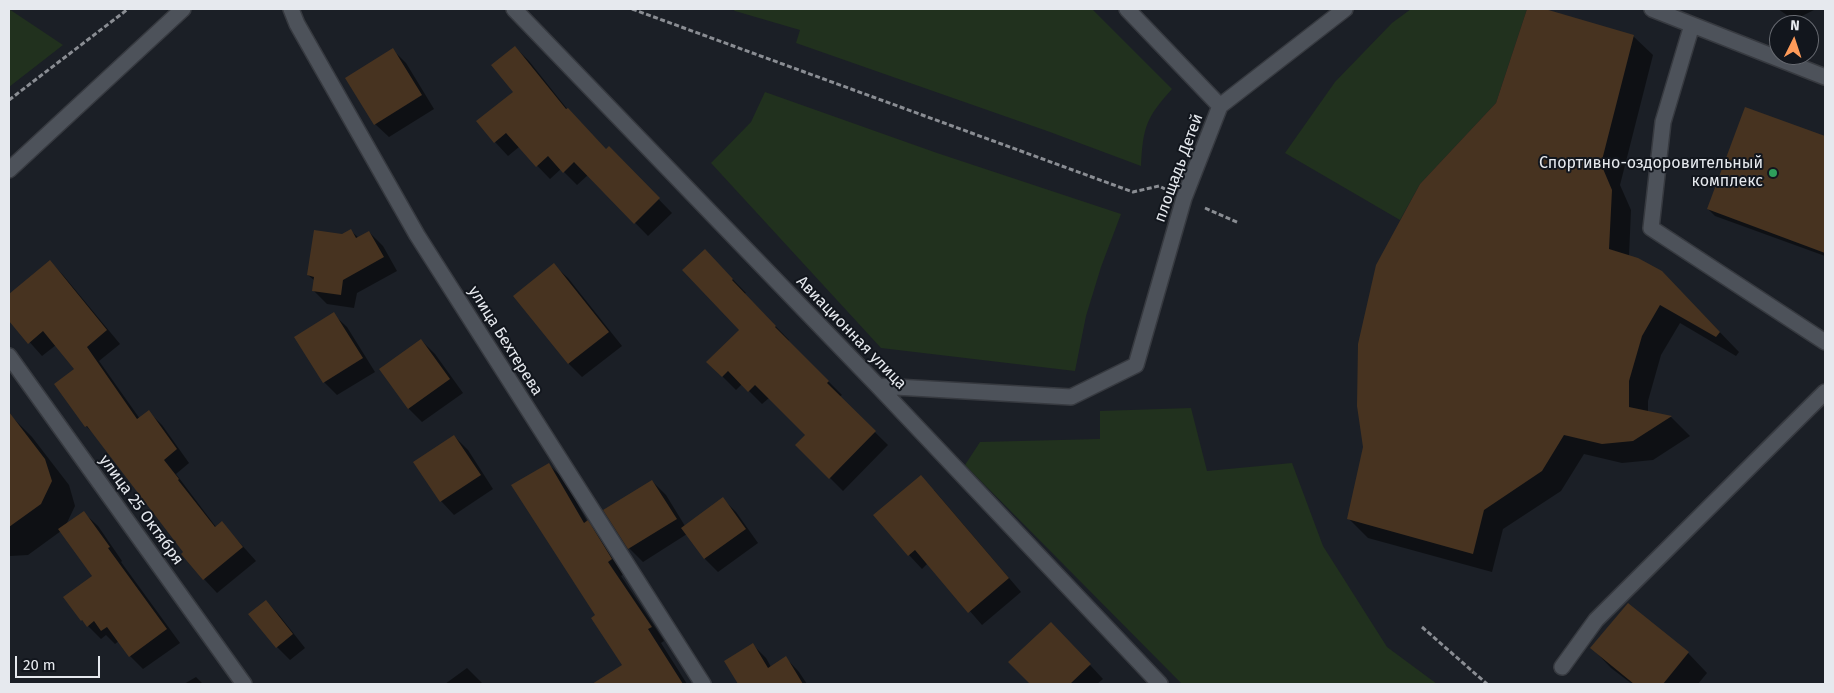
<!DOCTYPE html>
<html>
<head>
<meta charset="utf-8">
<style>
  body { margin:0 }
  #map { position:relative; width:1834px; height:693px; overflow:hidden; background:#1b1f26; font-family:"Fira Sans",sans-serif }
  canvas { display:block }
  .frame { position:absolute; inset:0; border:10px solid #e6e9ee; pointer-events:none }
  .north { position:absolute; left:1769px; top:15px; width:50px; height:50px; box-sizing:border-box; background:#12161d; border:1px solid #676a71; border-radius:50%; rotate:4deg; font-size:14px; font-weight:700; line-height:20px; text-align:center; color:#e6e9ee }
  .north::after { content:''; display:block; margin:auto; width:18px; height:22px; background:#fe9b59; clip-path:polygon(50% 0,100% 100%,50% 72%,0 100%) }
  .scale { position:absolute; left:15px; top:656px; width:85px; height:22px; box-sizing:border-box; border:2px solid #e6e9ee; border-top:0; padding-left:6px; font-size:15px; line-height:18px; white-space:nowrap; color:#e6e9ee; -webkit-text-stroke:4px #12161d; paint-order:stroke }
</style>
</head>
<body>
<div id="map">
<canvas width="1834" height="693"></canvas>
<div class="frame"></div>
<div class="north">N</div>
<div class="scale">20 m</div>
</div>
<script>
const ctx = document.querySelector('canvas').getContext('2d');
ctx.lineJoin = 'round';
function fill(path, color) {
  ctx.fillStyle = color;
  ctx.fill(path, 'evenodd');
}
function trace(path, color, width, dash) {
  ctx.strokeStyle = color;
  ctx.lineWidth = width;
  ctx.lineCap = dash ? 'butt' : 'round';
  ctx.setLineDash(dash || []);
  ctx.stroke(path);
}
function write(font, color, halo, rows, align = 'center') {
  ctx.font = font + ' "Fira Sans",sans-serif';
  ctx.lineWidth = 4;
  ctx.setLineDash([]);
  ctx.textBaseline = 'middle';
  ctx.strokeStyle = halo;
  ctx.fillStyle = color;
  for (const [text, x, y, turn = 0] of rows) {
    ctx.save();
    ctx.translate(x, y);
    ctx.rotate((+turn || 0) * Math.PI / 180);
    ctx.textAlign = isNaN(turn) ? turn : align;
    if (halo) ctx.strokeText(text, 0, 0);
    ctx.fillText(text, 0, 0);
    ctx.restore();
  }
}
fill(new Path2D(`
  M9,9L63,45L9,87Z
  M732,9H1092L1172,89C1146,118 1143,127 1141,166L1050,132L796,43L800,30L735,11Z
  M1411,9H1527L1496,103L1420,184L1400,220L1285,153L1335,82L1392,23Z
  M765,92L937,153L1121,214L1101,267L1086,316L1075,371L881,348L711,163L751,122Z
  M1191,408L1207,471L1292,463L1323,546L1387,647L1437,684H1182L965,465L980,442L1100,439V411Z`), '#21311e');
fill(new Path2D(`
  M1529,9H1540L1633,36L1653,55L1620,185L1631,210L1629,256L1681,292L1739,352L1736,356L1680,323L1661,355L1648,401V412L1671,417L1690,436L1653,460L1622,463L1584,454L1561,491L1503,529L1492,572L1368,538L1349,519L1498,104Z
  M1778,9H1821H1816L1794,20Z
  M515,47L529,61L568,110L606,150L609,148L672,213L648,236L588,175L577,185L561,169L550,179L519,147L508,156L495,142L514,92Z
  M392,49L406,63L434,109L389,137L375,124Z
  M1746,108L1825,138V256L1715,216L1708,209Z
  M351,231L359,238L369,232L383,246L397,271L357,293L354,308L327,304L313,290L315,281L308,275L342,236Z
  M50,262L63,275L120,344L99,361L140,419L149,412L162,425L189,463L176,474L216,527L222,523L256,561L217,593L204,579L100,440L86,426L76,369L56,345L42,356L9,319V295Z
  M718,264L746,293L744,294L789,340L788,341L842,395L839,397L888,445L843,491L797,445L807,435L769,398L762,404L742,384L736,390L708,362L740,331Z
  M554,265L568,278L622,346L582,377L568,363Z
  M333,314L347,327L375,372L337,395L324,382Z
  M421,340L435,354L463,393L422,422L408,408Z
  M9,414L32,437L69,485L75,506L66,525L84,513L98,526L122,561L121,562L180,643L143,669L130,656L119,641L115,644L106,635L101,639L82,620L93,576L61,531L28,555L10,556L9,554Z
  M454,436L468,450L493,489L454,515L441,501Z
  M549,465L563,478L588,523L601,535L625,573L621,576L664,641L661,643L687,684H616L610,675L624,666L596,615Z
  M652,481L666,495L685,526L723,499L736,512L758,543L718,572L705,559L687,534L643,562L629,548L605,511Z
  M934,490L1021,592L982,625L928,563L922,569L909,555Z
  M266,601L279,615L305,648L290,660L277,647Z
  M1064,637L1103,679L1097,684H1031L1010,662Z
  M753,645L766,658L771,667L786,658L799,672L807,684H739L726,661Z
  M1592,648L1688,653L1707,673L1698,684H1632L1611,668Z
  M467,668L483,684H445Z
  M196,677L203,684H184Z`), '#0007');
fill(new Path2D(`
  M1527,9H1545L1634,35L1601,164L1612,190L1609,249L1638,258L1662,271L1720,332L1716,337L1660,305L1642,336L1629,381V407L1672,416L1633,441L1602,444L1564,435L1542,471L1484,510L1473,554L1347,519L1363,447L1357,406L1358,344L1376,265L1420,184L1496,103Z
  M515,46L566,109L568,108L606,149L609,146L660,198L634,224L574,162L563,173L548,156L536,167L506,133L494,143L476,121L513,92L491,65Z
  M393,48L422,95L374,125L345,78Z
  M1745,107L1825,136V253L1707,209Z
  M351,229L356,238L369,231L384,257L343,280L341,295L312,291L314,277L307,275L314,230L342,234Z
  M705,249L733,279L732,280L776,326L775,327L829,381L827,383L876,431L829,479L795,445L805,435L755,385L748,392L728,371L722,377L706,362L739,330L682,270Z
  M50,260L107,330L87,347L137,419L149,410L177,449L164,460L179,479L178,480L215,527L222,521L243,547L203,580L181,554L183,552L87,426L85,427L54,384L74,369L43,331L28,344L9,321V294Z
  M554,263L609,332L568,364L513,296Z
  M334,312L363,358L323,383L294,337Z
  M421,339L450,379L408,409L379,369Z
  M9,412L45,459L52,481L41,504L9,527Z
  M454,435L481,475L440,502L413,462Z
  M549,463L584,523L588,520L612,559L608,562L652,627L648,629L683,684H592L622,665L591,618L595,615L511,485Z
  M921,475L1009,578L968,613L915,550L908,556L873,515Z
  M652,480L677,519L628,549L603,510Z
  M723,497L746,529L704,559L681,528Z
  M84,511L110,547L108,548L167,629L129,657L107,627L101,631L94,621L87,627L82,620L81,621L63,597L92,576L58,529Z
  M266,600L293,634L276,648L248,614Z
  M1628,603L1689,652L1663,684H1634L1590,648Z
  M1051,622L1091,664L1070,684H1030L1008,662Z
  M753,643L768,668L786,656L803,684H738L724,661Z`), '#473320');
const minor = new Path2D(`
  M291,9L297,24L417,235L703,684
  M514,9L878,386L1160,684
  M1127,9L1220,106
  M1652,9L1825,77
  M1692,25L1663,122L1651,228L1825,342
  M9,170L183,9
  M9,356L244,684
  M878,386L1071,397L1136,365L1184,198L1220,106L1345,9
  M1562,667L1596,620L1825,392`);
trace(minor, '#373a40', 18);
trace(new Path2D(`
  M632,9L1133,192L1159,186L1165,189
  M9,100L128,9
  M1205,208L1239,223
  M1422,627L1487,684`), '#8a8d93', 3, [5, 2.5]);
trace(minor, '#4d525a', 15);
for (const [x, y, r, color] of [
  [1773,173,5,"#2e9e5b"]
]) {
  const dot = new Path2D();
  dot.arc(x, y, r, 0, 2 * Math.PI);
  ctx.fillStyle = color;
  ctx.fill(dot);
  trace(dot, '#12161d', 2);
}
write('16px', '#e6e9ee', '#12161d', [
  ["Спортивно-оздоровительный",1763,164],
  ["комплекс",1763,182]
], 'right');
write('16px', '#e6e9ee', '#12161d', [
  ["площадь Детей",1179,168,-70],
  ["Авиационная улица",851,333,46],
  ["улица Бехтерева",505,341,58],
  ["улица 25 Октября",141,510,54]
]);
</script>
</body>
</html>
